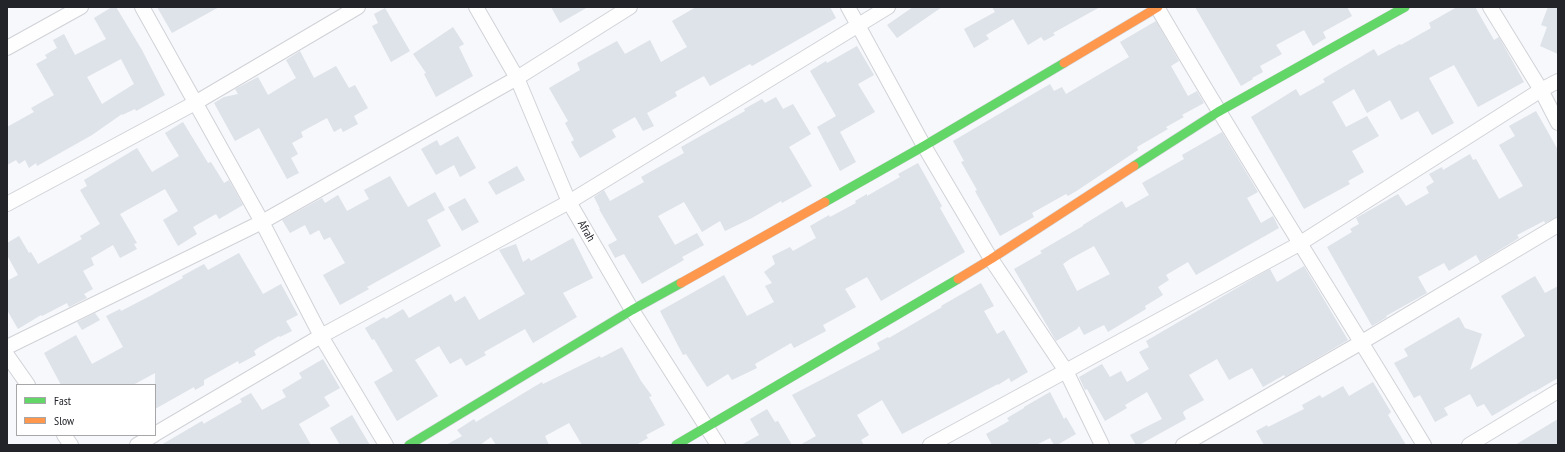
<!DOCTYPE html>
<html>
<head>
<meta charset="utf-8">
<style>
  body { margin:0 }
  #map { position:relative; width:1565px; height:452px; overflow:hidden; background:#f6f8fb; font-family:"PT Sans Narrow",sans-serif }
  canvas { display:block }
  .frame { position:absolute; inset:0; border:8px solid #22242a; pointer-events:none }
  .legend { position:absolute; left:16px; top:384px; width:140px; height:52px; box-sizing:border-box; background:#fff; border:1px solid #a7a7aa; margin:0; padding:5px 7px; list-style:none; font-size:12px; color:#22242a }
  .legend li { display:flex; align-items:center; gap:8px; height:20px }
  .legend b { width:20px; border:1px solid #a7a7aa }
</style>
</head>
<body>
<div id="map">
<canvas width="1565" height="452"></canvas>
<div class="frame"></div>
<ul class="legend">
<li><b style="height:5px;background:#63d668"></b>Fast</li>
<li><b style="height:5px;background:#ff974d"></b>Slow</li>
</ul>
</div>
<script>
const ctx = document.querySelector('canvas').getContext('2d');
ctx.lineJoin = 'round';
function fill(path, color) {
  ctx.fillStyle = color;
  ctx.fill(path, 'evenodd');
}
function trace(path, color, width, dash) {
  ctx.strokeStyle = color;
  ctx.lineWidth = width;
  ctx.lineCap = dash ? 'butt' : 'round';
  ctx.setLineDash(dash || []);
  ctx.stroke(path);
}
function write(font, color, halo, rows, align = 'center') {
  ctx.font = font + ' "PT Sans Narrow",sans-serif';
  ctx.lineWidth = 3;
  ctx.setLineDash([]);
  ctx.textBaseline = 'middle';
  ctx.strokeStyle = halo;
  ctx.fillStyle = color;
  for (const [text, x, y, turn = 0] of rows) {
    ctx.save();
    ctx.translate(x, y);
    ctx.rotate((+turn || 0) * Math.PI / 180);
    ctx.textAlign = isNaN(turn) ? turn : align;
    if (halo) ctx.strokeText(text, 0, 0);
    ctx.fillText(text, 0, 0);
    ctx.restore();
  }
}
fill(new Path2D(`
  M112,7H116L142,50L165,95L136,111L135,109L122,115V114L92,135L37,166L36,163L29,168L25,160L19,164L16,160L7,165V127L34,112L31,108L54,95L36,64L47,58L45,55L57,48L53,40L64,34L75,55L106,39L94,18ZM121,59L134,84L102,104L87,77Z
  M157,7H219L172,33Z
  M551,7H588L560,23Z
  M696,7H830L836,18L752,66L750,64L710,86L704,76L675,92L677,96L647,113L654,126L643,131L635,117L612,130L616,137L580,158L571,142L574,140L565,123L568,121L549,88L580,70L577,63L617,41L625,54L650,40L661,62L687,47L672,21Z
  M913,7H942L897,38L887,25Z
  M992,7H1100L1053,33L1055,35L1044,41L1041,37L1028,45L1013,19L986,35L989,39L974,48L964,29L995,12Z
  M1195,7H1347L1352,16L1323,32L1326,38L1313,46L1304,30L1276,45L1282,54L1260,66L1263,72L1252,78L1253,79L1241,86Z
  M1457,7H1475L1494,40L1499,37L1524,82L1478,107L1454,65L1429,78L1454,123L1432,135L1418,111L1401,120L1390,100L1367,113L1354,89L1332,102L1346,127L1367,116L1379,136L1352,151L1364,172L1348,181L1350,184L1304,209L1251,117L1296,89L1300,96L1325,82L1323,79L1374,49L1378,56L1400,44L1401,45L1431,28L1429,23Z
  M1548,7H1558V54L1540,46L1547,27L1541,25Z
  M385,8L410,51L391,62L372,26L378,23L374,14Z
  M1156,21L1179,61L1171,66L1188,96L1197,91L1204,103L1182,115L1184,117L1166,127L1168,129L1137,147L1138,150L1078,190L1068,196L1066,194L1032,213L1034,217L1000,236L975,191L977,190L961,162L964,161L953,141L1050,84L1054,91L1062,87L1066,94L1129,57L1120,42Z
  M453,27L464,44L459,47L473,76L436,97L424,74L426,73L413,54Z
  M857,46L874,75L858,84L875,112L840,132L856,162L840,171L817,127L836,116L810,71L826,61L827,63Z
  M300,51L314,78L336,66L349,88L355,85L368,108L354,116L358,124L343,132L341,128L334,132L327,118L301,132L303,137L292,143L298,154L291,158L299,173L287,179L259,128L235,141L214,103L224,97L238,94L235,89L258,77L268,95L296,78L286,60Z
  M776,97L783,109L793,104L811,134L789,147L812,186L782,203L781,201L752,218L725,231L720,221L702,232L684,202L658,216L675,245L697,233L704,245L682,257L684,260L642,284L624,254L615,258L608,245L617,240L599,209H600L594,197L604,190L610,201L644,182L641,177L684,153L681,147L745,111L744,109L762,99L765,103Z
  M1536,111L1558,150V217L1545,223L1544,221L1517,235L1519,238L1480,262L1476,255L1449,271L1444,263L1418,277L1427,293L1386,316L1387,317L1372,326L1327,247L1352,232L1350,229L1359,224L1356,218L1398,194L1406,206L1429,193L1426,187L1434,182L1429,174L1442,167L1443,170L1470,154L1473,160L1476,159L1499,199L1523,186L1499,145L1515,136L1509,126Z
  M183,122L208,163L211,162L224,183L229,180L243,205L219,219L216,214L193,227L197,234L178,246L163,220L178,211L165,189L120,214L137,243L134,244L137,249L120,258L113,245L91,258L94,265L83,271L93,289L84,294L87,298L69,307L67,303L42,316L41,315L18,329L7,310V281L18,275L7,255V243L19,236L29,253L31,252L38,264L82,239L80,236L100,224L80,190L87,186L84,180L137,148L152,172L179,156L165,133Z
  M1222,132L1258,192L1247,198L1261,223L1273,216L1279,228L1196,275L1188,262L1166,275L1169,280L1158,287L1163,295L1145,306L1146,309L1108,332L1104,325L1084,335L1079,326L1077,329L1056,341L1014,269L1042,253L1040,251L1083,226V225L1122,201L1126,208L1149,195L1142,183L1184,159L1182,155ZM1094,246L1110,274L1077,291L1063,264L1070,259Z
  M458,136L476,168L460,177L454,165L436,175L421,149L437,140L440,146Z
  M918,163L942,206L940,208L965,252L881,301L867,277L845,289L856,307L823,325L826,331L794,348L791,343L755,364L757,368L732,380L728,374L707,387L686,354L683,355L660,311L724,275L747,316L774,302L765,286L772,283L764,272L775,264L772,256L790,247L793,251L816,238L810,226L829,215L830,217L856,203L855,201L867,194V196L900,177L898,174Z
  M517,166L525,180L496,195L488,182Z
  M390,176L408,207L435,192L445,210L427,220L441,246L367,287L369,289L340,305L323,275L345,263L330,237L324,240L319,230L310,235L305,225L290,233L282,220L322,198L325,203L338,195L347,211L369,199L364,190Z
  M465,198L479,222L462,231L448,207Z
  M573,238L593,278L563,293L577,317L533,343L525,329L484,352L486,355L466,366L461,358L450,364L439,346L415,360L438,396L397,421L374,382L393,371L374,339L372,340L365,328L384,317L386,319L403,309L409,318L451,294L455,302L465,296L479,320L525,294L499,250L516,244L523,262L529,258L531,261Z
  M239,253L263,294L281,284L298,315L286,321L292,331L280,337L279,336L258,348L254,351L256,355L239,364L238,361L204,380V385L195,390L194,387L155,409V373L133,385H61L44,353L76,335L92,364L123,347L106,316L120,309L121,311L152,295L183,278L182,276L204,264L208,270Z
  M1304,266L1348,340L1285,377L1284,375L1263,387L1252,368L1229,380L1217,359L1189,375L1204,400L1184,411L1183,413L1186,419L1139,445H1136L1130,435L1162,419L1147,392L1125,405L1127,408L1105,421L1087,389L1085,390L1079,377L1102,364L1110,377L1121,371L1127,382L1149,369L1139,352L1149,347L1146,341L1254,278L1270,269L1277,282Z
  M1535,276L1545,293L1558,286V378L1534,392V391L1492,416L1484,404L1477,407L1470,394L1444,408L1448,415L1435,422L1420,395L1414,398L1394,363L1408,356L1404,349L1459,317L1465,328L1482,334L1470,370L1525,336L1501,296Z
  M981,283L994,306L984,311L997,334L1004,330L1028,372L1011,382L1009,378L998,385V384L902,434L882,400L857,415L869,435L861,440L864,445H800L816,436L792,395L880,349L877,343L888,337L889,338L942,307L941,306Z
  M95,313L100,320L82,330L77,322Z
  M622,347L641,381L652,396L649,397L665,425L646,435L648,438L636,445H582L569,423L545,436L549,445H496L491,437L480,445H446L462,436L457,430L474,419L476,422L542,382L543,384L600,356L601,358Z
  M323,359L340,388L324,397L330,406L299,424L311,445H161L202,421L204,424L205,423L242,402L240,399L251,393L262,410L286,397L282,390L302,378L299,373Z
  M1373,382L1391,412L1388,415L1406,445H1264L1256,431L1267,425L1268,427L1304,409L1302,405L1320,395L1322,398L1343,386L1349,396Z
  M1050,392L1064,419L1066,417L1076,434L1057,445H1054L1050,438L1036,445H992L986,434L1009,421L1007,418L1024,408V407Z
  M767,409L775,422L778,421L792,445H741L759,435L750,419Z
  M352,415L370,445H340L330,428Z
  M1558,419V445H1515Z`), '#dee2e9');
const street = new Path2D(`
  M142,7L262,222L321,336L386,445
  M476,7L517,78L569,202L632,310L718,445
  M848,7L924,146L991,259L1066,371L1102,445
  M1157,7C1243,155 1336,299 1424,445
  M1490,7L1541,90L1558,123
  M7,48L81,7
  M7,204L195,103L358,7
  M7,347L262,222L517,78L630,7
  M7,355L28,385
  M155,434L321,336L569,202L888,7
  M64,435L71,445
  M137,445L154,435
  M930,445L1299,244L1541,90L1558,81
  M1183,445L1362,342L1558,225
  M1469,445L1558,391`);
const fast = new Path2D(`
  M1134,166L1218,112L1405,7
  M825,202L924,146L1064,63
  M409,445L632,310L681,283
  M676,445L958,279`);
const slow = new Path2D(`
  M1064,63L1158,7
  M958,279L991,259L1134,166
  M681,283L825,202`);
trace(street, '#d0d2d7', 16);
trace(fast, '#d0d2d7', 10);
trace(slow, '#d0d2d7', 10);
trace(street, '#fefefe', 14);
trace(fast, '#63d668', 9);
trace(slow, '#ff974d', 9);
write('12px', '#22242a', '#fff', [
  ["Afrah",586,231,60]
]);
</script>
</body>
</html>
